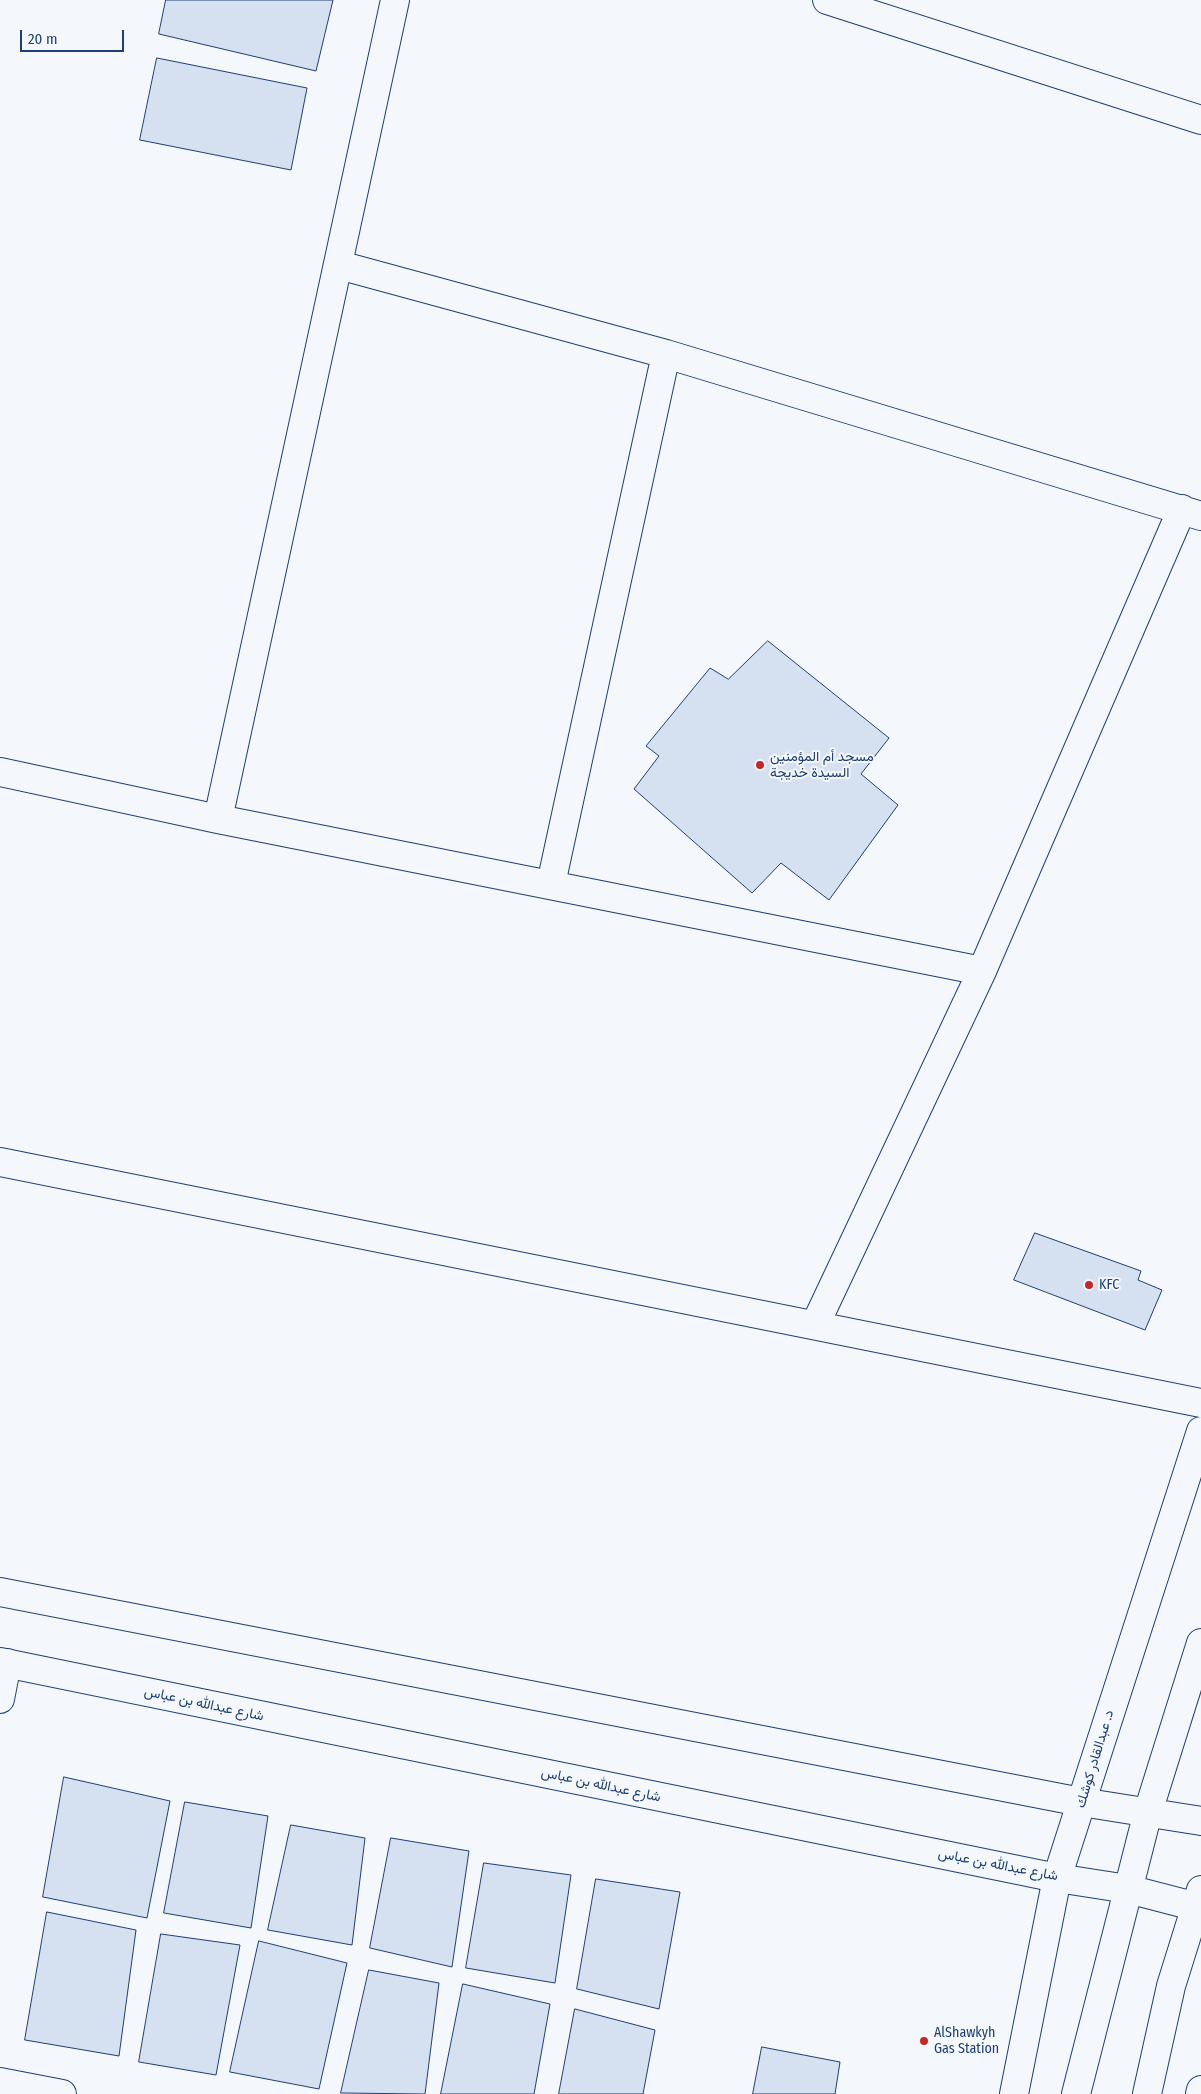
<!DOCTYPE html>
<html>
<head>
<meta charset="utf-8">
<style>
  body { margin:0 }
  #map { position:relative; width:1201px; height:2094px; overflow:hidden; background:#f4f7fb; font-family:"Fira Sans Condensed",sans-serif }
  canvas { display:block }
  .scale { position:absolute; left:20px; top:30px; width:104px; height:22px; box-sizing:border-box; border:2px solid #1d3f73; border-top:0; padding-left:6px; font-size:15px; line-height:18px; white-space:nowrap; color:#1d3f73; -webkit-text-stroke:4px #f4f7fb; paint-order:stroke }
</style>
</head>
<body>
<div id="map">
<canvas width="1201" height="2094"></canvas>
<div class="scale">20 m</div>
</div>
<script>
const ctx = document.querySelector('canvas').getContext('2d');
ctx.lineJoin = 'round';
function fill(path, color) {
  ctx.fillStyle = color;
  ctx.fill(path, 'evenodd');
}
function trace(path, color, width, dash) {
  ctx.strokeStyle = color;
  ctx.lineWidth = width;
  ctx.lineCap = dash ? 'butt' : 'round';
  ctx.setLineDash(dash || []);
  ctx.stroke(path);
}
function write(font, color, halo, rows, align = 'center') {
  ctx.font = font + ' "Fira Sans Condensed",Vazirmatn,sans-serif';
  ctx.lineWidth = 4;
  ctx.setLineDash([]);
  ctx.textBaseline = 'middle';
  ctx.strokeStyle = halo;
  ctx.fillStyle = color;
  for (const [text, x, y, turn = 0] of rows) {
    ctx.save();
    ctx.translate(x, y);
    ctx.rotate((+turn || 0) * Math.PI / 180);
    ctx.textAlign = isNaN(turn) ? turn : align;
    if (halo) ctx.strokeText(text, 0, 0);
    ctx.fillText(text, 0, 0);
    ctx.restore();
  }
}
const building = new Path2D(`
  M166,0H333L316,71L159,34Z
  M157,58L307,88L291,170L140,140Z
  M768,641L889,738L861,774L898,805L829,900L781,863L752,893L634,789L659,756L646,746L710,668L728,679Z
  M1035,1233L1141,1271L1138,1280L1162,1290L1145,1330L1014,1280Z
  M64,1777L170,1801L147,1918L43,1897Z
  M185,1802L268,1816L251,1928L164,1913Z
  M291,1825L365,1838L352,1945L268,1930Z
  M391,1838L469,1851L452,1967L370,1948Z
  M484,1863L571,1875L555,1983L466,1968Z
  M596,1879L680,1892L659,2009L577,1989Z
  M47,1912L136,1930L119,2056L25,2040Z
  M161,1934L240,1945L216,2075L139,2062Z
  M259,1941L347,1963L319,2089L230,2072Z
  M369,1970L439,1983L425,2094L341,2093Z
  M463,1984L550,2004L534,2094H441Z
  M575,2009L655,2030L643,2094H559Z
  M762,2047L840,2062L835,2094H753Z`);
fill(building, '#d5e0f0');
trace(building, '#1d3f73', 1);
const street = new Path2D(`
  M827,0L1201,120
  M339,265L666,354L1201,516
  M0,772L218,819L982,971
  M218,819L395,0
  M551,884L666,354
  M0,1162L1201,1403
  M815,1325L982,971L1182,509
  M0,1699L7,1663
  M0,2082L62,2094`);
const secondary = new Path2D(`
  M1014,2094L1057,1878L1201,1431
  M1200,2094L1201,2090`);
const primary = new Path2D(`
  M0,1592L1081,1802L1201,1821
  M0,1662L1057,1878L1128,1889L1201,1908
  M1076,2094L1148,1812L1201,1643
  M1147,2094L1171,1986L1201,1890`);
trace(street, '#1d3f73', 30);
trace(secondary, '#1d3f73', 30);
trace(primary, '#1d3f73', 30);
trace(street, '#f4f7fb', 28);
trace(secondary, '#f4f7fb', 28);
trace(primary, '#f4f7fb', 28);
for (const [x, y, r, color] of [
  [760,765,5,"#c62828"],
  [1089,1285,5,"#c62828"],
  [924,2041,5,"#c62828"]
]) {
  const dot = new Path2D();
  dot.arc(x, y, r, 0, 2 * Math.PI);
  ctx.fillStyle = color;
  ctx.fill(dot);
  trace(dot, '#f4f7fb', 2);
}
write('14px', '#1d3f73', '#f4f7fb', [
  ["مسجد أم المؤمنين",770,757],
  ["السيدة خديجة",770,773],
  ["KFC",1099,1285],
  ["AlShawkyh",934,2033],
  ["Gas Station",934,2049]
], 'left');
write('14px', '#1d3f73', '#f4f7fb', [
  ["شارع عبدالله بن عباس",204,1704,12],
  ["د. عبدالقادر كوشك",1095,1759,-73],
  ["شارع عبدالله بن عباس",601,1785,12],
  ["شارع عبدالله بن عباس",998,1865,11]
]);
</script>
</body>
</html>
